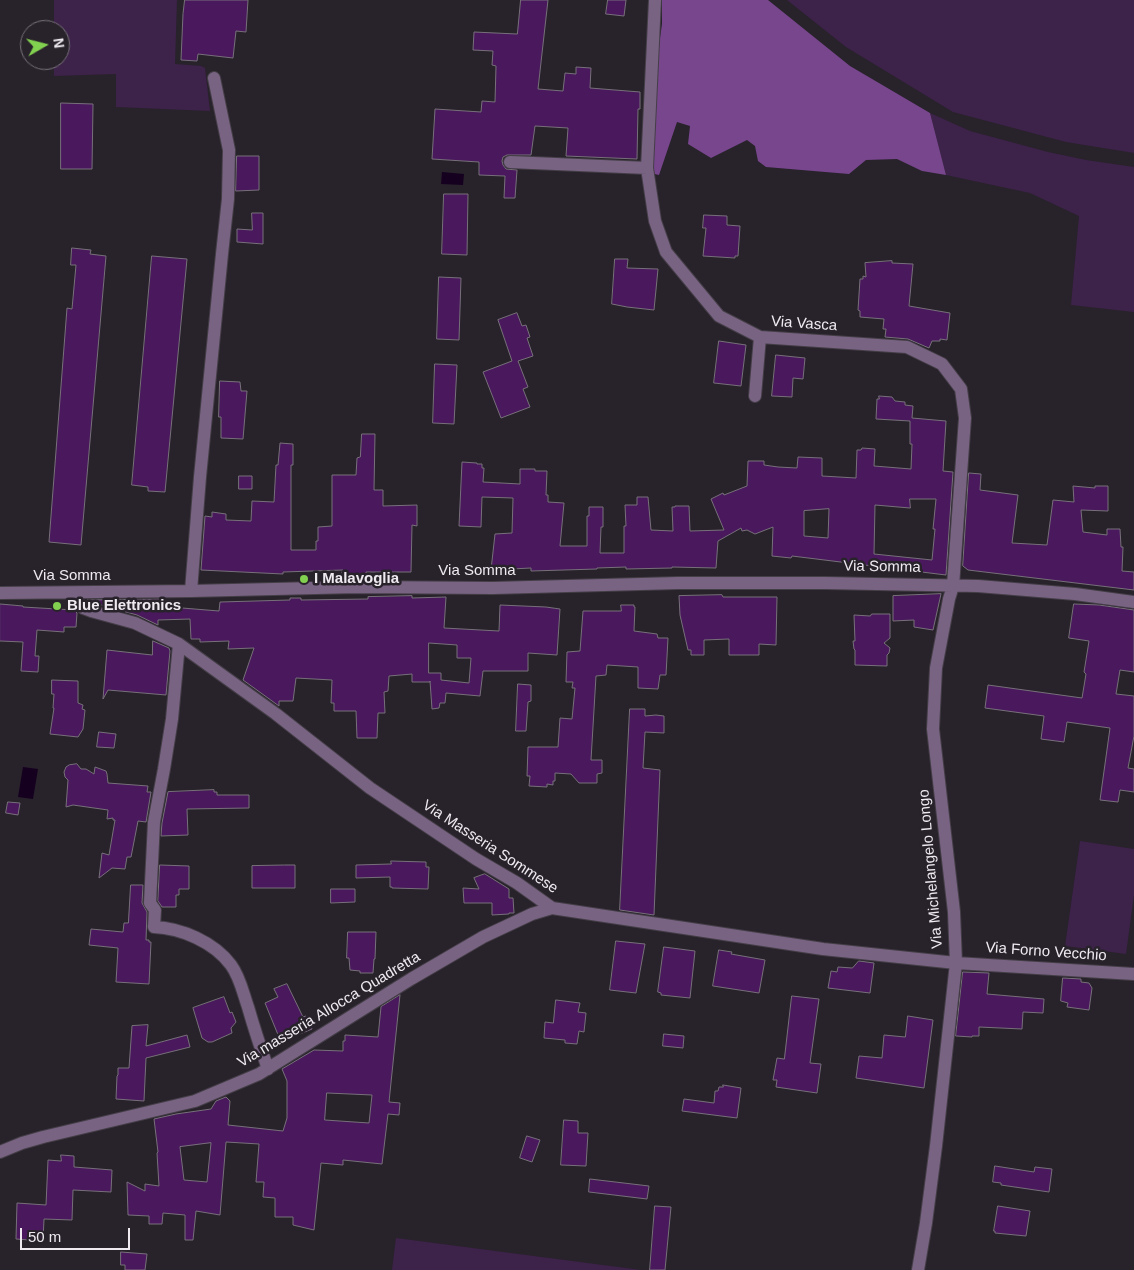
<!DOCTYPE html>
<html>
<head>
<meta charset="utf-8">
<style>
  body { margin:0 }
  #map { position:relative; width:1134px; height:1270px; overflow:hidden; background:#28222b; font-family:Helvetica,sans-serif }
  canvas { display:block }
  .north { position:absolute; left:20px; top:20px; width:50px; height:50px; box-sizing:border-box; background:#28222b; border:1px solid #77727a; border-radius:50%; rotate:82deg; font-size:14px; font-weight:700; line-height:20px; text-align:center; color:#eeeaf0 }
  .north::after { content:''; display:block; margin:auto; width:18px; height:22px; background:#82d04f; clip-path:polygon(50% 0,100% 100%,50% 72%,0 100%) }
  .scale { position:absolute; left:20px; top:1228px; width:110px; height:22px; box-sizing:border-box; border:2px solid #eeeaf0; border-top:0; padding-left:6px; font-size:15px; line-height:18px; white-space:nowrap; color:#eeeaf0; -webkit-text-stroke:4px #28222b; paint-order:stroke }
</style>
</head>
<body>
<div id="map">
<canvas width="1134" height="1270"></canvas>
<div class="north">N</div>
<div class="scale">50 m</div>
</div>
<script>
const ctx = document.querySelector('canvas').getContext('2d');
ctx.lineJoin = 'round';
function fill(path, color) {
  ctx.fillStyle = color;
  ctx.fill(path, 'evenodd');
}
function trace(path, color, width, dash) {
  ctx.strokeStyle = color;
  ctx.lineWidth = width;
  ctx.lineCap = dash ? 'butt' : 'round';
  ctx.setLineDash(dash || []);
  ctx.stroke(path);
}
function write(font, color, halo, rows, align = 'center') {
  ctx.font = font + ' Helvetica,sans-serif';
  ctx.lineWidth = 5;
  ctx.setLineDash([]);
  ctx.textBaseline = 'middle';
  ctx.strokeStyle = halo;
  ctx.fillStyle = color;
  for (const [text, x, y, turn = 0] of rows) {
    ctx.save();
    ctx.translate(x, y);
    ctx.rotate((+turn || 0) * Math.PI / 180);
    ctx.textAlign = isNaN(turn) ? turn : align;
    if (halo) ctx.strokeText(text, 0, 0);
    ctx.fillText(text, 0, 0);
    ctx.restore();
  }
}
fill(new Path2D(`
  M54,0H177L175,64L201,66L205,68L210,111L116,107V74L54,76V60H60V30H54Z
  M787,0H1134V153L1066,142L953,112L846,47Z
  M930,113L970,131L1048,152L1086,160L1134,167V312L1071,305L1079,216L1030,193L946,175Z
  M1080,841L1134,849V895L1126,954L1065,946Z
  M396,1238L641,1270H392Z`), '#3d2249');
fill(new Path2D(`
  M662,0H768L850,66L930,113L946,175L922,171L897,159L866,160L849,174L766,167L758,161L755,146L747,140L711,158L688,144L690,126L677,122L659,175L650,173L654,80L662,24Z`), '#77468c');
fill(new Path2D(`
  M442,172L464,174L463,185L441,184Z
  M23,767L38,769L33,799L18,797Z`), '#160020');
const building = new Path2D(`
  M185,0H248L246,32L236,31L233,58L198,54L197,61L181,60L183,14Z
  M521,0H548L538,89L563,91L565,73L576,74V67L591,68L590,88L640,92V109H638L637,159L566,156L568,128L535,126L531,155H507L503,157L502,161L503,165L506,169L517,170L515,198H504L505,176L479,175V162L432,159L435,109L481,112L482,101L495,102L496,66L492,65L493,51L473,50L474,32L517,34Z
  M608,0H626L624,16L606,14Z
  M61,103L93,104L92,169H61Z
  M237,156H259V190L236,191Z
  M444,194H468L467,255L442,254Z
  M252,213H263V244L237,242V229L252,230Z
  M704,215L727,216V225L740,226L738,256H735V258L703,256L706,228H703Z
  M72,248L91,250L90,254L106,256L81,545L49,542L67,308L72,309L76,265H71Z
  M152,256L187,259L165,492L148,491V487L132,485Z
  M615,259H628L627,268L658,269L654,310L627,307L612,304Z
  M892,261V263L913,264L909,306L950,313L947,340L940,339V341H932L929,348L908,339L885,337L886,329H883L884,319L860,317V311L858,310L860,279H863V276L866,277L865,263Z
  M439,277L461,278L459,340L437,339Z
  M517,313L522,326L526,325L530,337L527,338L533,356L518,361L528,387L523,389L530,407L501,418L483,372L512,361L498,320Z
  M719,341L746,345L741,386L714,383Z
  M776,355L805,358L803,379L793,378L792,397L772,396Z
  M435,364L457,365L454,424L433,423Z
  M220,381L240,382L241,391H247L243,439L221,438V417H219Z
  M879,396L892,397L895,401L905,402V405L913,406L912,418L946,421L943,471L953,472L946,575L792,556L791,558L772,556L773,527L755,534L747,530L742,531L741,528L718,541L716,568L672,567V568L626,569V567L597,568V569L531,571V568L491,570L495,534L512,533L513,498L482,497L481,527L459,526L462,462L477,463V464H482V468H484L483,482L520,484V469H535V471H547L546,495H548V502L564,503L560,546H587V516H589V507H603V527H601L600,553H624V526H626L625,505H637V497H648L651,530L673,531L672,507H675V506H689L690,531L724,530L711,499L723,493L724,495L747,486L748,461H764V465L778,467L797,468L798,457L822,458V476L856,478L857,450H861L862,448L875,449L874,466L911,469L912,444H910V421L876,419L877,399H879ZM910,499H936L933,529H935L932,560L874,554L875,505L910,508ZM829,509L828,538L804,536V511Z
  M362,434H375L374,490H383V506L417,505V526L412,525L411,572H366V574H341L343,570L283,572V574L201,570L205,516L212,517V512L226,514V520L251,521L252,501L274,502L276,465H278L280,443L293,444V465H291V550H316V541H318V527L332,526V475H356L357,458L360,457Z
  M969,473L981,474L980,490L1018,495L1012,543L1047,545L1053,500L1074,502L1073,486L1095,488V486H1108V511L1081,510L1083,532L1107,535V529H1120L1121,547H1123L1122,571L1134,572V590L968,570L963,566Z
  M239,476H252V489H239Z
  M941,594L933,630L914,627V620L893,621V596Z
  M722,595L723,597H777L776,645L759,644V655H729V639L704,640V655H691V650H688L680,615L679,596Z
  M412,596V598L446,597L444,628L499,631L500,605L546,607L560,609L557,655L528,653V671H483L480,696L446,693L445,703H440L439,708L432,709L430,681V682H412V674L389,676L388,691L384,692L385,713H378L377,738H357L356,711H334V703H331L332,680L296,678L293,701H279V706L243,680L254,648L228,649L229,641L200,642V639H191L190,619L158,620V625L137,615L94,603L87,600L164,599L165,601H170V607L219,611L220,602L290,600V598H301V600L368,599V597ZM429,643L457,645V658H471L469,683L441,680V673H429Z
  M0,604L23,606V607L74,610L77,613L76,627H64V632L37,630L35,656H39L38,672L21,671L23,642L0,641Z
  M1074,604L1099,605L1134,610V672L1120,670L1116,694L1134,696V736L1128,768L1134,769V792L1120,790L1118,802L1100,800L1110,728L1067,722L1064,742L1041,739L1044,716L985,708L988,685L1082,698L1086,674L1084,672L1089,641L1069,638Z
  M621,605H634V607H635L634,631L657,634L658,638H668L666,675H660L658,689L638,688V667L607,665L606,675L596,676L591,760H602V773L597,774V783H579L571,774L555,773V781H553V785L547,784V787L529,786L530,776H527L528,747H558L560,718L572,719L575,688H572L573,682H566L567,652L580,651L583,611H621Z
  M872,614H890V638L884,643L890,648L889,653L887,655V666L855,665V650L854,649L853,641H855L854,615L870,616Z
  M153,641L169,648L170,651L166,695L108,690L103,699L107,650L152,655Z
  M52,680L78,681V703L83,705L82,709L85,710L83,729L78,737L50,734L54,708H53L54,694H52Z
  M518,684L531,685V701L528,702L526,731H516Z
  M630,709H645V716L656,715L664,716V733L645,732L643,768L660,770L654,915L620,910Z
  M99,732L116,734L114,748L97,747Z
  M77,764L81,769H86L94,774L95,767L106,771L107,774L108,783L148,786L147,792H151L146,822L138,821L131,857H127L125,869L112,868L99,878L102,853L109,855L115,820H113V818L107,819L108,810L73,805L66,807L68,780L65,777L64,772L66,767L69,765Z
  M214,790V792H217V795H249V808L187,809L188,835L161,836L162,823L168,792Z
  M8,802L20,803L18,815L6,813Z
  M391,861L426,862V867H429L428,889L392,888V887H390V877L356,878V865L391,864Z
  M160,865L189,866V889H179V895H176V907H162L158,901Z
  M285,865H295V888H252V866Z
  M485,874L509,889V898H513L514,913H509V914L492,915V903H464L463,888L479,889L474,878Z
  M131,885H143L142,903L147,912L146,940H149V942H151L149,984L116,982L118,948L89,945L91,929L123,932L124,923H128Z
  M331,889H355V902L331,903Z
  M348,932H376L375,959H374L373,973H360V971L350,970L349,958H347Z
  M616,941L645,944L636,993L610,990Z
  M664,947L695,951L690,998L661,995V993L658,992Z
  M719,950L732,952L731,954L765,960L759,993L713,986Z
  M859,961L874,963L870,993L828,988L831,971L837,972L838,967L852,968Z
  M963,972L989,973L987,994L1044,999L1043,1013L1023,1012L1022,1029L979,1027V1036H972V1037L956,1036Z
  M1063,978L1081,979V982L1089,983L1092,988L1089,1010L1067,1007L1068,1003L1061,1001Z
  M287,984L303,1017L306,1016L312,1029L281,1042L265,1003L278,997L274,989Z
  M400,995L389,1102L400,1103L399,1115L388,1114L382,1164L343,1160V1165L321,1163L314,1230L293,1225V1217H275V1198L263,1197L264,1182H256L259,1144L226,1142L220,1215L196,1211L193,1240H185V1215L163,1213L162,1224H149V1216L128,1215L127,1182L145,1191V1184L159,1186L157,1153L158,1152L154,1119L176,1114L211,1109L216,1101L226,1097L230,1101L228,1125L283,1131L287,1118V1081L282,1069L314,1050L343,1051V1041H345V1035L378,1037L381,1007ZM327,1093L372,1095L369,1123L325,1120ZM211,1143L207,1182L184,1180L180,1147Z
  M792,996L819,999L810,1063L821,1064L817,1093L776,1087L777,1080H773L777,1058L784,1059Z
  M224,997L230,1013L232,1012L236,1022L231,1028L232,1033L212,1042H208L202,1038L193,1008Z
  M556,1000L580,1003L578,1012L586,1013L584,1032L579,1031L577,1044L565,1043V1040L544,1038L545,1022L553,1023Z
  M908,1016L933,1020L924,1088L856,1078L859,1056L882,1058L884,1035L905,1037Z
  M148,1025L146,1046L187,1035L190,1047L146,1058L144,1101L116,1099L117,1076L118,1075V1068H129L132,1026Z
  M664,1034L684,1036L683,1048L663,1046Z
  M723,1085L741,1088L737,1118L682,1111L684,1099L714,1103L715,1091H718L719,1087H723Z
  M564,1120L578,1121V1133H588L586,1166L561,1165Z
  M527,1136L540,1140L532,1162L520,1158Z
  M61,1155L74,1156V1167L112,1170L111,1192L73,1190L72,1220L44,1219L43,1241L16,1239L17,1203L46,1205L48,1160L61,1161Z
  M995,1166L1034,1172L1035,1167L1052,1169L1049,1192L1001,1185V1183L993,1182Z
  M590,1179L649,1186L647,1199L589,1192Z
  M655,1206L671,1207L665,1270H650Z
  M998,1206L1030,1211L1026,1236L995,1233V1231H994Z
  M121,1252L147,1254L145,1270H125V1265H121Z`);
fill(building, '#4a195d');
trace(building, '#77707a', 1);
const minor = new Path2D(`
  M655,0L647,168L655,221L666,252L719,316L760,337L907,347L942,364L961,389L965,418L953,586L949,599L936,668L933,729L954,912L956,963L936,1146L926,1223L918,1270
  M510,162L647,168
  M755,396L760,337
  M191,591L200,477L222,254L228,199L229,150L214,78
  M0,593L191,591L357,587L493,588L678,583H825L978,586L1075,594L1134,602
  M69,593L83,608L91,611L135,623L179,644L276,714L370,788L476,859L517,883L552,908L823,949L956,963L1134,974
  M179,644L172,719L164,769L154,822L150,903L155,910L154,927C181,928 214,942 231,965C240,977 243,993 248,1007C254,1028 261,1049 268,1069
  M0,1152L22,1143L43,1137L195,1101L259,1074L411,979L483,937L532,914L552,908`);
trace(minor, '#443e47', 14);
trace(minor, '#796383', 12);
for (const [x, y, r, color] of [
  [304,579,5,"#82d04f"],
  [57,606,5,"#82d04f"]
]) {
  const dot = new Path2D();
  dot.arc(x, y, r, 0, 2 * Math.PI);
  ctx.fillStyle = color;
  ctx.fill(dot);
  trace(dot, '#28222b', 2);
}
write('15px', '#eeeaf0', '#28222b', [
  ["Via Vasca",804,324,4],
  ["Via Somma",882,567,1],
  ["Via Somma",477,571],
  ["Via Somma",72,576],
  ["Via Masseria Sommese",490,847,33],
  ["Via Michelangelo Longo",931,869,-95],
  ["Via Forno Vecchio",1046,952,4],
  ["Via masseria Allocca Quadretta",329,1010,-31]
]);
write('bold 15px', '#eeeaf0', '#28222b', [
  ["I Malavoglia",314,579],
  ["Blue Elettronics",67,606]
], 'left');
</script>
</body>
</html>
